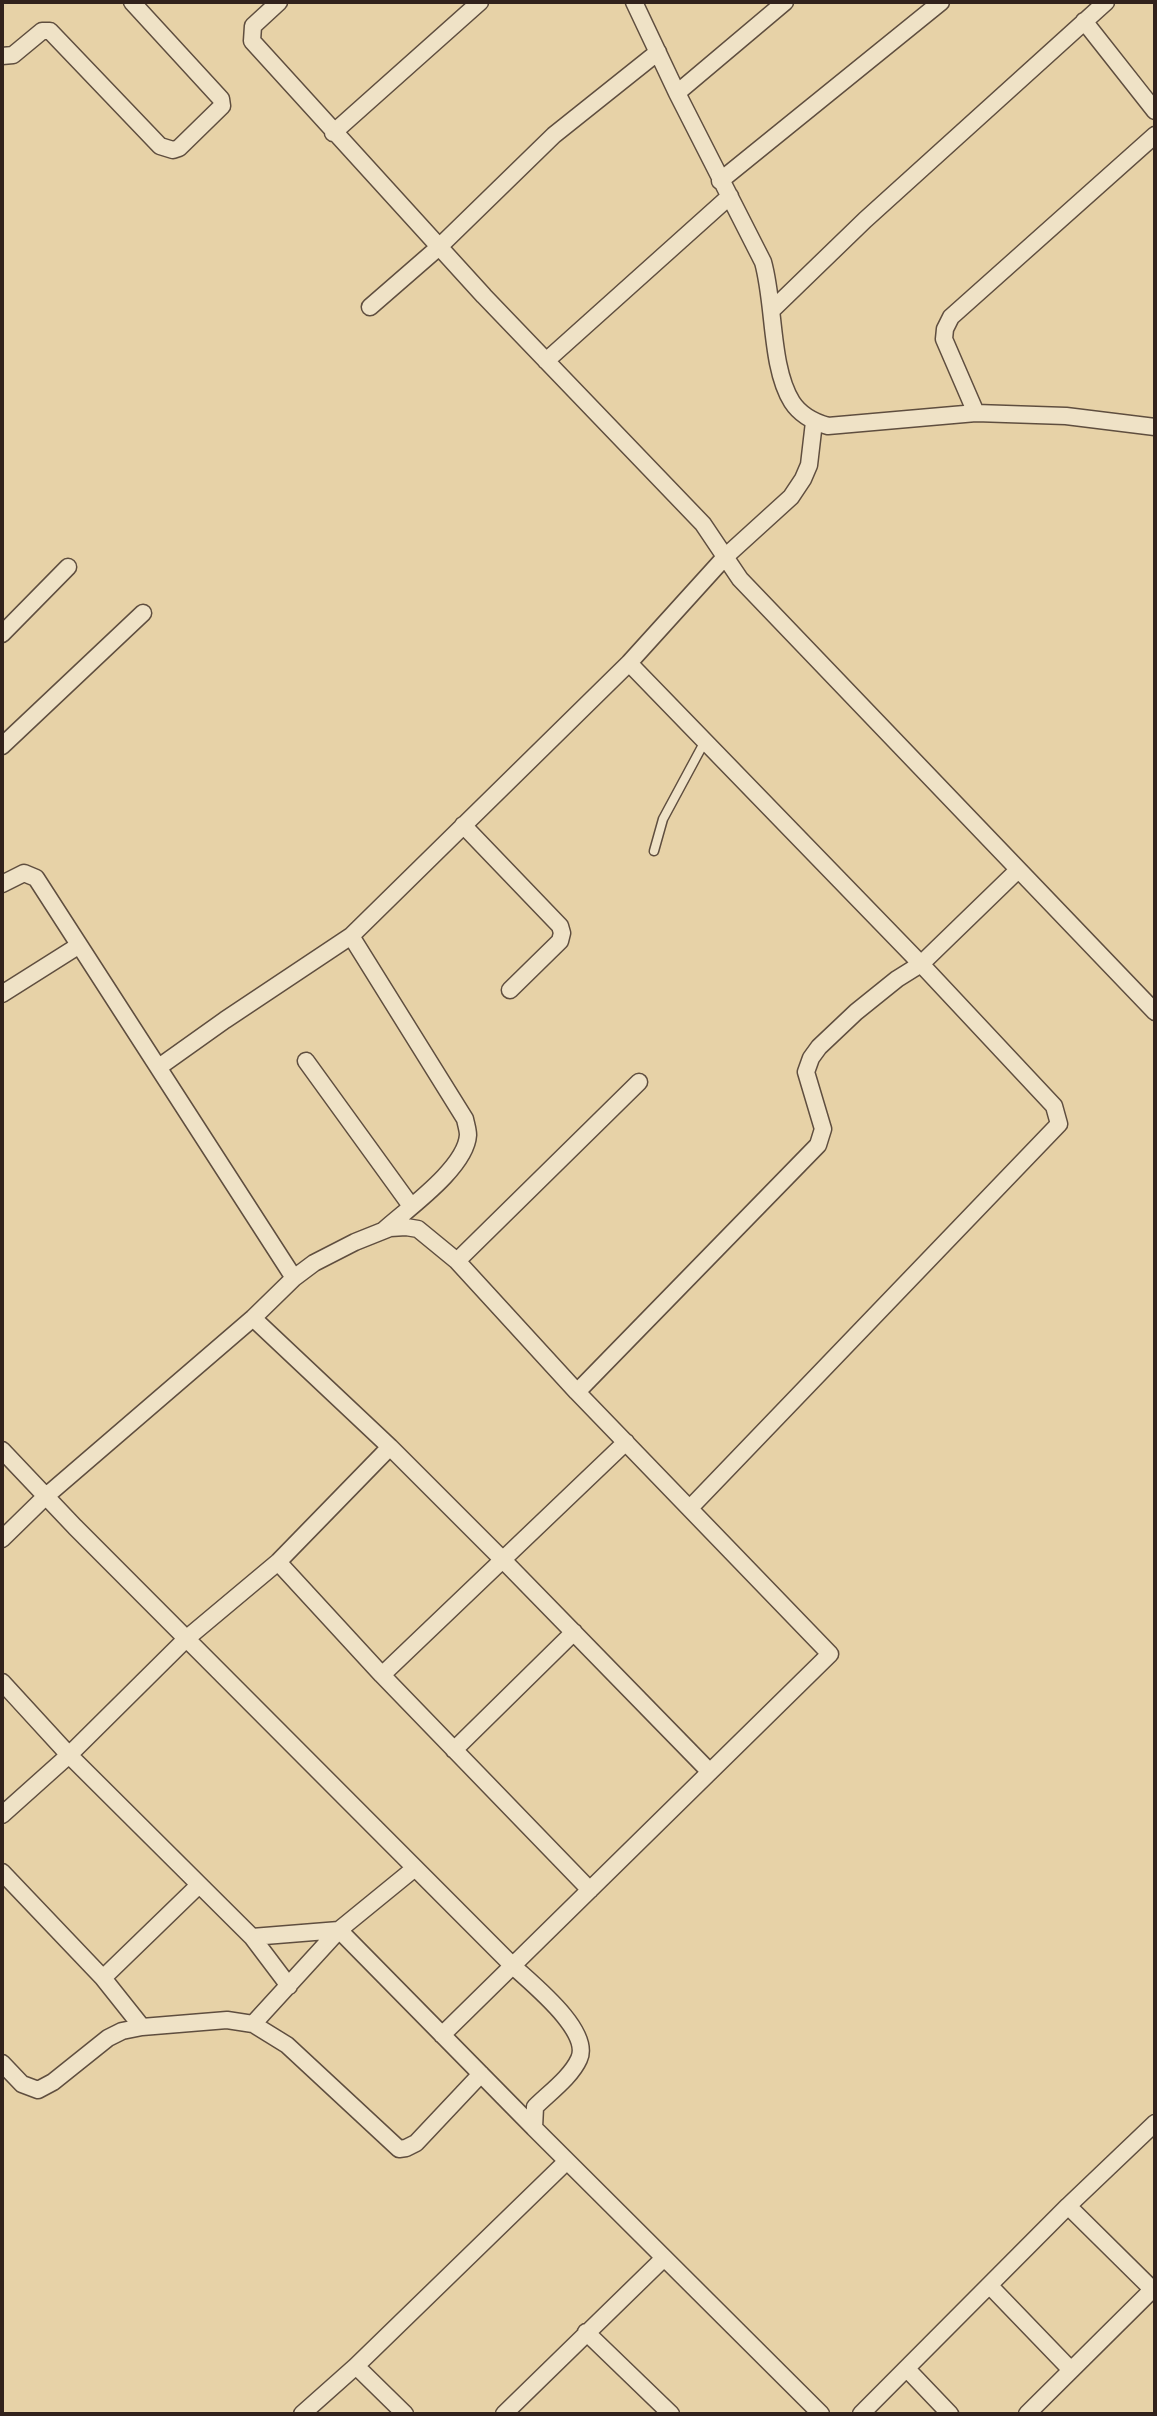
<!DOCTYPE html>
<html>
<head>
<meta charset="utf-8">
<style>
  body { margin:0 }
  #map { position:relative; width:1157px; height:2416px; overflow:hidden; background:#e7d2a7; font-family:"Sorts Mill Goudy",serif }
  canvas { display:block }
  .frame { position:absolute; inset:0; border:4px solid #32221c; pointer-events:none }
</style>
</head>
<body>
<div id="map">
<canvas width="1157" height="2416"></canvas>
<div class="frame"></div>
</div>
<script>
const ctx = document.querySelector('canvas').getContext('2d');
ctx.lineJoin = 'round';
function trace(path, color, width, dash) {
  ctx.strokeStyle = color;
  ctx.lineWidth = width;
  ctx.lineCap = dash ? 'butt' : 'round';
  ctx.setLineDash(dash || []);
  ctx.stroke(path);
}
const service = new Path2D(`
  M654,851L663,819L705,741`);
const minor = new Path2D(`
  M279,2L253,26L252,41L484,296L703,524L740,579L1155,1012
  M634,2L677,93L763,262C775,304 770,367 792,402C801,416 814,422 828,426L976,413L1066,416L1155,427
  M1084,21L1155,111
  M2,56L13,55L42,31H50L160,146L173,150L179,148L222,106L221,99L132,2
  M677,93L785,2
  M333,133L480,2
  M720,181L941,2
  M370,307L439,247L554,135L658,52
  M772,310L865,220L1106,2
  M546,361L730,196
  M976,413L944,339L945,329L951,317L1155,135
  M2,634L68,567
  M629,663L921,964L1054,1106L1059,1124L690,1508
  M2,746L143,613
  M463,825L560,926L562,933L560,941L510,990
  M2,884L24,873L36,878L294,1278
  M351,936L465,1119C466,1124 468,1130 468,1135C466,1168 407,1209 384,1230
  M2,994L78,946
  M306,1061L411,1206
  M159,1067L225,1020L351,936L629,663L725,557L791,497L803,479L809,465L814,422
  M457,1261L639,1082
  M253,1318L390,1447L503,1560L710,1772
  M577,1392L818,1145L823,1129L806,1072L811,1058L819,1047L856,1012L897,979L921,964L1018,870
  M2,1450L75,1527L513,1966C531,1983 592,2031 579,2059C571,2077 549,2093 535,2107L534,2128L821,2414
  M2,1539L45,1497L253,1318L294,1278L314,1263L355,1242L390,1228L406,1227L418,1229L457,1261L577,1392L830,1654L442,2035
  M278,1562L382,1675L590,1890
  M382,1675L626,1442
  M2,1682L69,1755L252,1937L339,1930L534,2128
  M454,1750L574,1632
  M2,1815L69,1755L186,1639L278,1562L390,1447
  M2,1872L103,1978L199,1885
  M252,1937L289,1986
  M103,1978L142,2027
  M253,2024L339,1930L415,1868
  M2,2063L22,2084L38,2090L53,2082L108,2038L122,2031L142,2027L227,2020L253,2024L287,2045L399,2149L406,2148L416,2143L481,2074
  M1068,2206L1153,2290
  M990,2286L1071,2370
  M586,2332L671,2414
  M356,2366L405,2414
  M907,2369L950,2414
  M302,2414L356,2366L567,2161
  M504,2414L664,2258
  M861,2414L1068,2206L1155,2123
  M1027,2414L1155,2287`);
trace(service, '#5f4e3f', 11);
trace(minor, '#5f4e3f', 19);
trace(service, '#efe2c6', 8);
trace(minor, '#efe2c6', 16);
</script>
</body>
</html>
